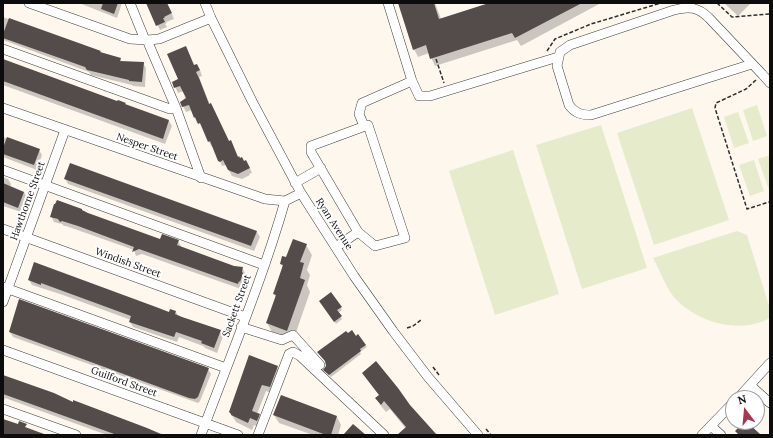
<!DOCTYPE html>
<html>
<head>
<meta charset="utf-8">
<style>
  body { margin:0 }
  #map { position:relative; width:773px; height:438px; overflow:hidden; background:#fdf7ee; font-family:Lora,serif }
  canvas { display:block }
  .frame { position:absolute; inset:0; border:4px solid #0c0c0c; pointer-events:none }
  .north { position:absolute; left:725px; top:390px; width:40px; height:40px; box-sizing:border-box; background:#fff; border:1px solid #9e9e9e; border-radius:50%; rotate:344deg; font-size:11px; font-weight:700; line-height:16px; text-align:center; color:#0c0c0c }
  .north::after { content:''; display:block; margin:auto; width:14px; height:18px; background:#aa3750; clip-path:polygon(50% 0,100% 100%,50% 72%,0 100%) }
</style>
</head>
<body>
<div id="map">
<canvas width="773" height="438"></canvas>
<div class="frame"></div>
<div class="north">N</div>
</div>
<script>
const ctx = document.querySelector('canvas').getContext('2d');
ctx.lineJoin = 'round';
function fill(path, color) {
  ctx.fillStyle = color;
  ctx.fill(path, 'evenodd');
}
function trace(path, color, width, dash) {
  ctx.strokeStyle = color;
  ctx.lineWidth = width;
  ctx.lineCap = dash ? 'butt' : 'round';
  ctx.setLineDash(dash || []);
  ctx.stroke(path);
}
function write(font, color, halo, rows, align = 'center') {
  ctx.font = font + ' Lora,serif';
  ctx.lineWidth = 4;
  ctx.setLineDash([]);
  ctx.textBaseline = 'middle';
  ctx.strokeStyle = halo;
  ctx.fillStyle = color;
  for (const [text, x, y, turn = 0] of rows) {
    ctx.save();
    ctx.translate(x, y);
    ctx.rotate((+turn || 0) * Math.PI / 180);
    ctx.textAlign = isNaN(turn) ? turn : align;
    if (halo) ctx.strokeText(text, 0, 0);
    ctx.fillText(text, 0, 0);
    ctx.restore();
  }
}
fill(new Path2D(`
  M757,105L767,136L753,141L743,110Z
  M692,108L729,220L654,245L617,133Z
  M738,112L749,143L734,148L724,117Z
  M601,125L647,268L582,289L536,145Z
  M513,150L559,294L495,315L449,171Z
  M770,155V189L769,190L758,159Z
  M754,160L764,191L750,196L739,165Z
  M737,231L747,235L770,309V318C739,335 695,322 673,296C664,284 660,270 653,258Z`), '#e6ebcc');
fill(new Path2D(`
  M79,3H122L117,18Z
  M147,3H167L174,19L166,22L167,23L165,24L167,27L160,30Z
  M399,3H435L441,19L487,4V3H601L521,46L517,40L435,66L429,53L418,57L414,49Z
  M724,3H751L738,16Z
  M3,17L120,59L122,62L143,63L146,68L145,87L133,86L132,85L91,75L89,72L3,40Z
  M3,60L118,102L125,104L126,105L169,121L172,126L165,144L3,85Z
  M194,66L200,70L202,76L199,77L210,105L229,142L238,158L249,166L252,173L249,174L250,175L242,179L232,176L226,165L222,166L213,146L212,147L209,142L203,128L199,122L197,123L192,110L186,112L183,106L187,99L184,91L178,93L173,82L179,80Z
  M3,137L39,150L42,155L37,170L3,157Z
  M3,177L8,179L11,184L10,187L24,192L27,198L21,212L3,206Z
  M65,178L257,232L260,237L254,251L68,184Z
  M83,212L161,240L178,241L181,246L180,248L234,266L242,268L245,273V279L243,286H242L241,289L142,254L136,256L134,250L66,226H64L62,224L54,222L51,216Z
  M306,245L312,255L307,270L310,275L307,285L310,292L293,341L273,334L267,323L276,298L274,293L283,268L281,263Z
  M35,264L169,313L170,310L176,312L178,316L220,331L223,336L217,353L205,348L203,346L179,337L177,342L133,327L130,322L131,320L63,295L32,285L29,280Z
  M331,294L342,310L338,313L342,319L336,324L322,304Z
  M10,332L208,369L211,374L200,401L198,403L13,337Z
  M356,337L367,347L360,352L361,354L331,377L326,372V362L318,352Z
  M277,367L281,374L274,394L266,391L257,414H259L263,422L261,428L254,425L252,430L236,422L230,412Z
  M363,373L409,406L435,435H404L406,429L390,409L386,412L381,406L377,399L380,396Z
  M3,376L73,403L74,401L165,435H107L5,398L3,404Z
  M274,415L337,417L341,425L338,435H313L279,423Z`), '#0003');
fill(new Path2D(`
  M103,3H118L114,14L101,9Z
  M146,3H167L172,13L164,17L165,18H163L165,22L156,26Z
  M398,3H434L439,19L489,3H582L515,38L512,33L430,59L426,45L413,50Z
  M9,18L101,51L100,52L121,58L120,61L144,62L142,82L129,81V80L87,70L85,67L3,38V34Z
  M186,46L194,65L197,64L200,70L196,72L199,78L209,104L211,103L229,141L231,140L238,157L239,156L240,158L242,157L244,161L246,160L250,168L238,174L228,170L223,160L220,162L218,161L210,141L208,142L200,123L198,124L195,117L194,118L189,105L182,107L180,102L186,98L180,86L174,88L172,82L178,79L167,54Z
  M3,59L117,101L118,100L126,103L125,104L169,120L163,139L3,81Z
  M7,137L40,149L34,165L3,154V148Z
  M70,163L257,231L251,246L64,179Z
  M3,183L24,192L18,208L3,202Z
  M57,200L82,209V210L88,213L160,239L162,234L179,240L177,245L234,266L243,267L242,272L243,273L240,282L239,281L238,284L232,282L139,249L132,252L134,247L78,226L62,221L60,222L58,219L50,217L54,204H55Z
  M293,239L307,244L300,262L304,263L300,278L305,280L287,331L266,323L276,295L273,294L283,265L280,264L282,256L286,257Z
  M34,262L156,307L169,312L170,309L176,311L175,314L182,317L221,330L214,348L201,343L202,341L176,332L174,337L129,322L131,316L41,283V285L28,280Z
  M331,292L342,307L337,310L342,316L334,322L319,301Z
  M19,299L209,368L198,397L195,399L189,398L9,332Z
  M352,330L356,336L358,334L366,345L360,349L361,351L329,375L323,370L326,366L325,361L317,352L346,331L348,333Z
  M249,355L278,366L270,387L262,385L261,387L252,411L260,414L257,421L250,418L248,423L231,415V414L229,412Z
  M376,361L398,388L410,405L437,435H397L406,427L384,401L381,405L375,398L379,395L362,373Z
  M3,375L54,393L73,402V400L147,428L163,435H117L31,404L3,394Z
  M281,395L337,416L331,435H326L273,415Z
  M3,419L18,424L19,421L27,424L25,427L44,434V435H3Z
  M744,422H747L761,435H739L735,431Z
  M353,424L366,435H343Z`), '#534c4a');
const minor = new Path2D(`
  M29,3L130,39L147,40L159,39L211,18
  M130,3L145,40
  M205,3L211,18L252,101L301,193L354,276L393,331L428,377L478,435
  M388,3L412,81L419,96H430L558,57
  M147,40L176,108L201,178
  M3,49L170,109L176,108
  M752,64L591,115C581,115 575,113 569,105L557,66L560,52L570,45L674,10C689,6 698,7 709,18L762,74L770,83
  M3,108L265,199L285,201
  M368,125L405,238L375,246L358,232L311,152V146Z
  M364,126L359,114L362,103L412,81
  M3,170L264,265
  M295,183L321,168
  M3,229L245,317
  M336,247L358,232
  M3,287L226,368
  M3,302L65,130
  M241,327L282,340L293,335L320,365
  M3,350L238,435
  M750,385L770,403
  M738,398L770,363
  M3,409L76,435
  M711,426L721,435
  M201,435C230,357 262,281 285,201L301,193
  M258,435L289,354L293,352L300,356L384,435
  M702,435L733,403`);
trace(minor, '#3f3f3f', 10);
trace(new Path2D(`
  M717,3L732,17L770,14
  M219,4V3
  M547,51L555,39L591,24L661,3
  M436,59L444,83
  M756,80L746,89L716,103L715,108L747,209L769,202
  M407,328L413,326L421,320
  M433,367L439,375
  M486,429L491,435`), '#2e2e2e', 1.5, [4, 2]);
trace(minor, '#fff', 9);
write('10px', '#0c0c0c', '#fff', [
  ["Nesper Street",147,147,19],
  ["Hawthorne Street",28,201,-70],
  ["Ryan Avenue",334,224,57],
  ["Windish Street",128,263,20],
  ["Sackett Street",237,306,-70],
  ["Guilford Street",124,382,20]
]);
</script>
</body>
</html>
